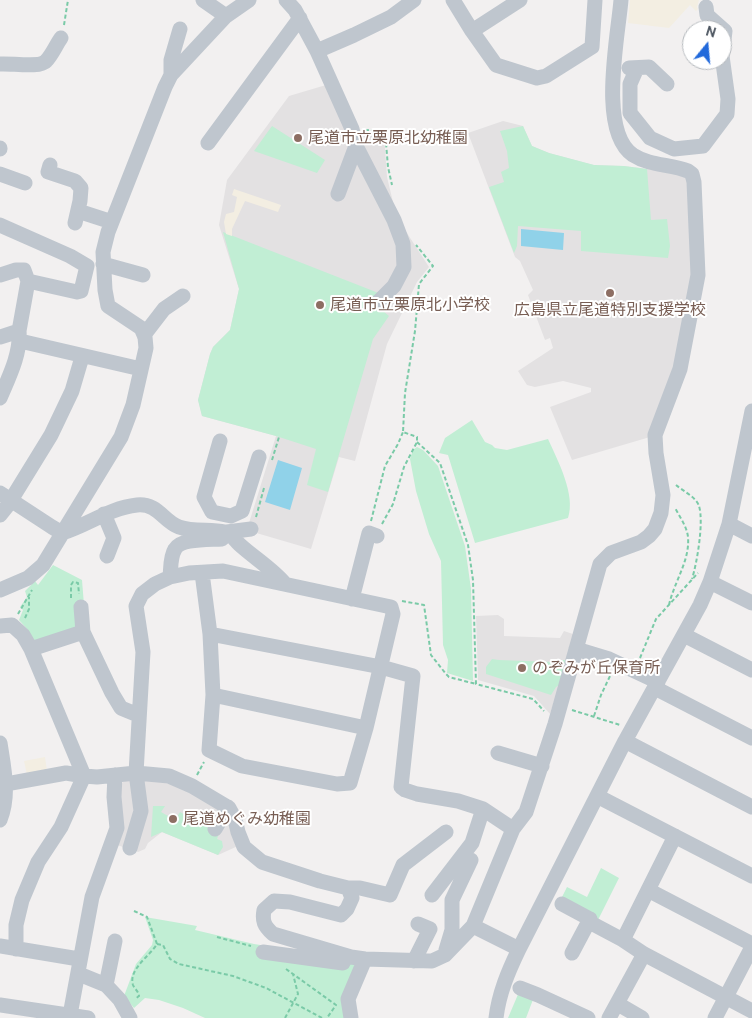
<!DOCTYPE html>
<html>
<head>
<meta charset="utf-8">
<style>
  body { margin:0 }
  #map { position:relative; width:752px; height:1018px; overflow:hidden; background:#f2f0f0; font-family:Cabin,sans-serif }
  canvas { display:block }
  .north { position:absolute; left:682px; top:20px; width:50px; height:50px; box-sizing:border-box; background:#fff; border:1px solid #b6babe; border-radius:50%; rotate:17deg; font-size:14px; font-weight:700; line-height:20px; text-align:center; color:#49525d }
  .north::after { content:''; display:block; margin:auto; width:18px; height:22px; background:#2169db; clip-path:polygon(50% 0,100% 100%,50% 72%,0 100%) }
</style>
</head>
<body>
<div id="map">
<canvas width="752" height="1018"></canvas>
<div class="north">N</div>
</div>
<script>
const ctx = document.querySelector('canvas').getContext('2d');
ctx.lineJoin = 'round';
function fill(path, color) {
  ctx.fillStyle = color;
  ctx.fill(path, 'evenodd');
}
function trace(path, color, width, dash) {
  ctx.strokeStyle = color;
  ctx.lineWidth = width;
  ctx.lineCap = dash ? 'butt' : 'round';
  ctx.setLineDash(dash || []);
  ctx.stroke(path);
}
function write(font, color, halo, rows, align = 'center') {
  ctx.font = font + ' Cabin,"Noto Sans JP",sans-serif';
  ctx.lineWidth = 4;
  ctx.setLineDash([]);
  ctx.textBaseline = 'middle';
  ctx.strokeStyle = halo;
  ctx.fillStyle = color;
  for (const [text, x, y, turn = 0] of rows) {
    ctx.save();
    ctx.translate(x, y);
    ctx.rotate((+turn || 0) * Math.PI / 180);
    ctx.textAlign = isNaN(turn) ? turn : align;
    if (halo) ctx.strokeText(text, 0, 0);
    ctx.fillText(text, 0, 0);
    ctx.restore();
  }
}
fill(new Path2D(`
  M326,85L359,131L384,134L387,177L393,202L405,230L429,267L417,282L387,344L355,461L339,457L311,549L253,532L249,523L276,436L202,416L198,400L210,354L213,347L230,330L239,289L219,225L227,180L289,96Z
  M503,121L523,126L532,146L549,153L594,165L624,166L688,174L695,254L678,357L650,437L572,460L550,407L591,392V388L563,381L535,387L527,385L518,371L553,348L550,338L545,340L528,295L533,290L520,261L515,257L468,133Z
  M498,615L504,619V636L560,638L564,631L576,635L550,714L534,696L478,680L476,616Z
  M161,778L223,809L238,846L218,855L162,832L148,843L145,849L138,852L114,844L119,788L123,782L127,780Z`), '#e3e1e2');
fill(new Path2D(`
  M272,126L325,160L317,173L254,151Z
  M523,126L532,146L549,153L594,165L624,166L647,169L651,220L667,219L670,246L668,258L581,251V231L518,226L517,246L514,253L489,187L504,182L501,172L509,168L507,151L500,131Z
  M223,232L381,294L377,306L389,316L373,339L328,492L307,485L316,449L276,436L202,416L198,400L210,354L213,347L230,330L239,289Z
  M472,420L485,442L492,445L495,448L507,450L548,439C558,461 576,495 568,518L475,543L448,455L439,453L445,438Z
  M417,447L423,450L438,466L465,546L471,589L473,681L447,673L448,660L443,645L441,561L429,534L416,491L410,459L413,450Z
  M53,565L82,580L84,605L77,628L35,643L28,630L19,620L23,610L20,607L27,597L25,591L35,581L38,585Z
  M492,659L499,660L553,662V660H569L562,683L556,687L551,695L486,674V667Z
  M153,806H165L161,812L175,820L180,812L212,830H220L217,839L222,841L223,847L218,855L162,832L151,837Z
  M601,868L619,878L597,922L560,901L567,887L587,897Z
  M145,917L197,926L195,930L254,944L361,961L346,1018H205L183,1008L159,1000L145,998L134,1008L124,996L136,964L152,945L153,940Z
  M519,992L534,997L526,1018H508Z`), '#c1eed4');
fill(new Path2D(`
  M630,0H699L697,7L698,9L696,11L690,5L669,28L628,23Z
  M234,189L281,205L278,212L245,201L232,229V236L226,234L224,222L226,214L234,212L237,197L232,195Z
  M45,757L47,771L27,775L24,761Z`), '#f3eee2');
fill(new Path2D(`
  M521,229L564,233L563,250L521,246Z
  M278,460L302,468L290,510L265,502Z`), '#90d2e9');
trace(new Path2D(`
  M64,25L68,0
  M365,130L385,131L388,167L392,185
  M417,442L440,463L468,545L473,580L476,684L533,699L544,711
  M272,460L279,437
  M676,485C683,491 696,497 699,506C704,522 697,563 692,579
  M256,517L264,488
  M371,521L385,466L398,444L403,432
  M382,524L393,504L404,467L417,442V437L403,432L405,393L415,331L419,284L433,266L416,245
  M71,598V585L73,582L78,583L79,594
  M402,601L424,605L431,655L446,674L449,677L476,684
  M669,605C674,582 690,561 688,537C687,527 680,517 675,508
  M18,614L32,590
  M25,618L29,609V597
  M640,658L656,619L698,573
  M572,710L620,725
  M594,716L601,695L611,674
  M197,775L204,762
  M134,911L147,917L157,944C151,955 128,969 133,985C135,990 138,990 139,996L135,999
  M217,937L251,946
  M157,944L163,945L170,959L179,964L233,976L266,988L322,1018
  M286,969L336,1005L327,1018
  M285,1018L298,994L293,974`), '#7acaa7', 2, [4, 2.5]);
trace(new Path2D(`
  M203,0L226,16
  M286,0L295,10L317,51L352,129L356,146L394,220L403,244L404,267L394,286L377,303
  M453,0L472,31L496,65L537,78L546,76L592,47L595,0
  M706,7L707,15L725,31L722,56
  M472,31L520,0
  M317,51L354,35L391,17L414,0
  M0,64C11,63 40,68 46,61C52,55 56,45 61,38
  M629,68L649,67L667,84
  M637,68L630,84V113L650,138L674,149L703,146L727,114L728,99L722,56
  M171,75V60L180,29
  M208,143L300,18
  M0,149V148
  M50,165L48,172L75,181L81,188L80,201L75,223
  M0,174L25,183
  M338,194L356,146
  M78,211L112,222
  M0,225L70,256L87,266L81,291L77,292L28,281
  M103,264L143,275
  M0,275L16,270H24L28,281L19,331
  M144,335L164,309L183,296
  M0,337L19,331C21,353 9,377 0,398
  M20,341L141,369
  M220,441L204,497L212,512L231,516L242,511L259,457
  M0,493L52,527L62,533C88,525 109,508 137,505C158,503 163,521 179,527C193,532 210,529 225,532C230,533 235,540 239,544C253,557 274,570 285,584
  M104,514L114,538L107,556
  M0,515L8,505L51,435L72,391L82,357
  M729,524L752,536
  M227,532L251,529
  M170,577C171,568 170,557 175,549C181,538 210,540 222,539
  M710,582L752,603
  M0,590L28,578L43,565L121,437L133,405L146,348L145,337L141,328L108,306L105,290L103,252L108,232L165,87L171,75L226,16L249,0
  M352,599L369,533L377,536
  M81,607L83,632L112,693L121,708L138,715
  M0,626L12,625L23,635L31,649L84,776L97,777L136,773L169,776L192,786L229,808L235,819L238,832L244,847L262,862L320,881L348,888L352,898L347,909L341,915L290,902L274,901L264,910C262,921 264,926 273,934L351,957L365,959L432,961L445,955L473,926L519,949
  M210,634L381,667L413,676L401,787L405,790L417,794L458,801L483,809L513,829
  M684,635L752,670
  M31,649L83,632
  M576,649L609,659L658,682
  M655,688L752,738
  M213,695L366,728
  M625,741L752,807
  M0,743C4,769 10,795 0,820
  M498,753L542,766
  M0,785L66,773L84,776L61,827L38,862L22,900L16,925V949
  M597,796L752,876
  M215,829L228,807
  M130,848L141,811L136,773L143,652L136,606L142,594L155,584L170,577L189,573L223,571L391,607L393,614L366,728L350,783L337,784L242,766L209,750L213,695L210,634L202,573
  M348,888H360L390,895L403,865L446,832
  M648,890L752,944
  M432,895L472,843L483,809
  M562,904L590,919L591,923L623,940L644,954L752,1011
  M473,926L513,829L526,812L555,724L600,564L611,553L641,542L649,536L655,529L661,513L663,495L656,453L655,435L680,369L698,275L694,182L692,174L688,171C671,164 650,166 633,155C598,131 618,37 621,0
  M623,940L675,836
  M0,946L79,959
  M446,950L452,930V900L471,860
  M263,952L343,963L344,960
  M572,953L590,919
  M414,961L430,929L418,924
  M79,974L106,985L120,1000L130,1018
  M106,985L115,941
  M520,988L538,995L588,1018
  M618,1004L642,1018
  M0,1005L88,1018
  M70,1015L92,897L117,828L114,797L115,775
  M351,1018L348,999L365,959
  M496,1018C499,993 508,972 519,949L625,741L700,605L710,582L729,524L752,411
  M609,1018L644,954
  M715,1018L752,947`), '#bfc6ce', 15);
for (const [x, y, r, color] of [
  [298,138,5,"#8d6e63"],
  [610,293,5,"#8d6e63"],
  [320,305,5,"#8d6e63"],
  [522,668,5,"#8d6e63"],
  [173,819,5,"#8d6e63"]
]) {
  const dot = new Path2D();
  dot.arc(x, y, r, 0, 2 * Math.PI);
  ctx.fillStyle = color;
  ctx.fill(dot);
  trace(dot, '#fff', 2);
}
write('16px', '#785e54', '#fff', [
  ["尾道市立栗原北幼稚園",308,138],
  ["尾道市立栗原北小学校",330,305],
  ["広島県立尾道特別支援学校",610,310,"center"],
  ["のぞみが丘保育所",532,668],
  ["尾道めぐみ幼稚園",183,819]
], 'left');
</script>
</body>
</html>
